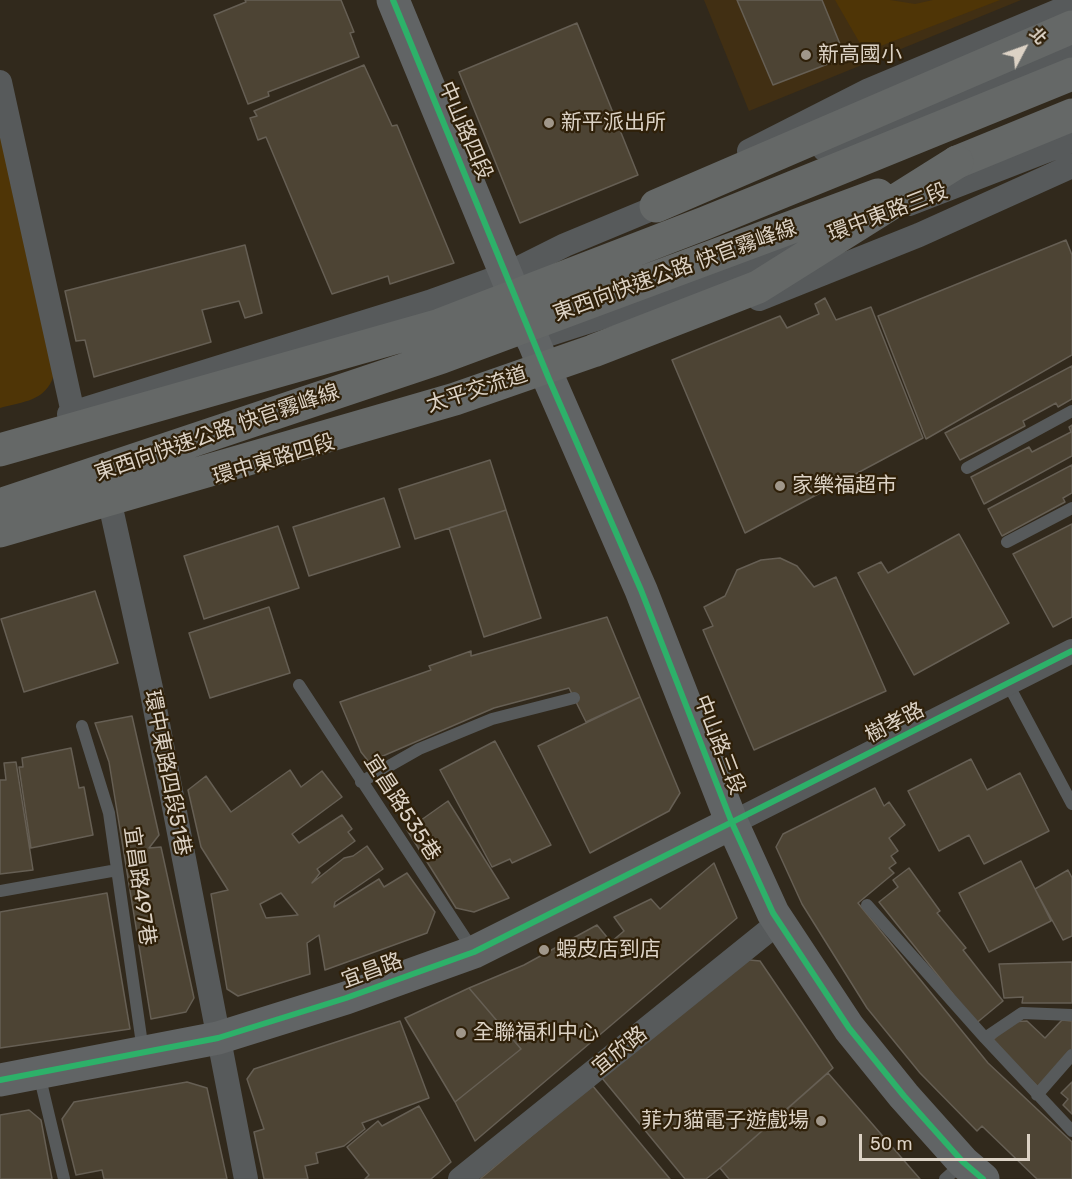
<!DOCTYPE html>
<html>
<head>
<meta charset="utf-8">
<style>
  body { margin:0 }
  #map { position:relative; width:1072px; height:1179px; overflow:hidden; background:#31291c; font-family:Rubik,"Noto Sans TC",sans-serif }
  canvas { display:block }
  .north { position:absolute; left:994px; top:18px; width:60px; height:60px; -webkit-text-stroke:4px #2f2009; paint-order:stroke; rotate:49deg; font-size:16px; font-weight:700; line-height:24px; text-align:center; color:#dcd2c5 }
  .north::after { content:''; display:block; margin:auto; width:21px; height:27px; background:#dcd2c5; clip-path:polygon(50% 0,100% 100%,50% 72%,0 100%) }
  .scale { position:absolute; left:859px; top:1134px; width:171px; height:27px; box-sizing:border-box; border:3px solid #dcd2c5; border-top:0; padding-left:8px; font-size:18px; line-height:21px; white-space:nowrap; color:#dcd2c5; -webkit-text-stroke:4px #2f2009; paint-order:stroke }
</style>
</head>
<body>
<div id="map">
<canvas width="1072" height="1179"></canvas>
<div class="north">北</div>
<div class="scale">50 m</div>
</div>
<script>
const ctx = document.querySelector('canvas').getContext('2d');
ctx.lineJoin = 'round';
function fill(path, color) {
  ctx.fillStyle = color;
  ctx.fill(path, 'evenodd');
}
function trace(path, color, width, dash) {
  ctx.strokeStyle = color;
  ctx.lineWidth = width;
  ctx.lineCap = dash ? 'butt' : 'round';
  ctx.setLineDash(dash || []);
  ctx.stroke(path);
}
function write(font, color, halo, rows, align = 'center') {
  ctx.font = font + ' Rubik,"Noto Sans TC",sans-serif';
  ctx.lineWidth = 4.5;
  ctx.setLineDash([]);
  ctx.textBaseline = 'middle';
  ctx.strokeStyle = halo;
  ctx.fillStyle = color;
  for (const [text, x, y, turn = 0] of rows) {
    ctx.save();
    ctx.translate(x, y);
    ctx.rotate((+turn || 0) * Math.PI / 180);
    ctx.textAlign = isNaN(turn) ? turn : align;
    if (halo) ctx.strokeText(text, 0, 0);
    ctx.fillText(text, 0, 0);
    ctx.restore();
  }
}
fill(new Path2D(`
  M704,0H1021L749,111Z`), '#412f13');
fill(new Path2D(`
  M835,0H890L915,4L933,0H1000L865,52Z
  M0,132L54,375C45,402 24,401 0,408Z`), '#4f3506');
const building = new Path2D(`
  M245,0H341L354,32L350,33L359,57L268,92L269,96L248,104L214,15L246,2Z
  M737,0H822L840,44L835,46L838,54L830,57L833,62L773,85Z
  M577,23L638,175L520,223L459,72Z
  M364,65L392,126L397,125L454,263L390,284L388,276L332,294L266,137L258,140L250,118L257,116L254,111Z
  M1066,240L1072,255V355L926,439L878,316Z
  M245,245L262,313L245,318L239,301L202,310L211,342L94,377L85,340L76,341L65,291Z
  M825,298L836,320L871,307L923,438L745,533L672,360L780,316L787,328L819,314L815,304Z
  M1072,366V399L1058,407L1056,403L1023,421L1025,426L960,460L945,433Z
  M1072,425V456L984,504L971,477L1029,447L1032,452L1071,432L1069,427Z
  M490,460L506,510L415,539L399,489Z
  M1072,465V493L1063,498L1065,502L1002,536L988,509Z
  M384,498L400,547L309,576L293,527Z
  M506,510L541,618L484,637L449,528Z
  M1072,524V617L1053,627L1013,554Z
  M278,526L299,588L204,619L184,556Z
  M959,534L1009,623L914,675L858,573L881,562L888,573Z
  M780,558L797,566L814,587L836,577L886,691L754,750L703,630L713,626L704,607L725,596L737,570L761,560Z
  M95,591L118,663L24,692L1,619Z
  M269,607L290,673L210,698L189,633Z
  M607,617L640,697L586,722L569,688L494,708L369,762L361,752L340,702L431,670L429,666L471,651V656Z
  M640,697L680,793L669,811L590,853L538,746Z
  M132,716L159,835L149,848L161,847L194,998L186,1012L151,1019L109,762L95,723Z
  M495,741L551,845L512,863L510,859L492,867L440,770Z
  M71,748L79,788L84,787L93,835L31,848L19,767H23L22,758Z
  M971,759L987,790L1020,773L1049,831L984,864L969,835L939,851L908,791Z
  M16,762L33,870L0,874V780H6L4,763Z
  M290,770L301,787L322,771L342,797L292,834L299,843L342,815L352,829L348,832L355,841L317,869L320,873L312,883L344,858L353,856L367,846L383,869L335,902L334,907L379,879L384,887L407,873L435,912L427,933L325,970L319,935L307,943L310,974L238,996L227,989L211,894L228,890L201,847L188,790L206,776L231,812ZM281,893L298,915L266,918L260,904Z
  M875,788L884,806L889,802L905,825L889,838L898,851L891,856L896,863L889,868L894,873L858,903L988,1063L1072,1142V1179H1037L982,1126L977,1131L920,1073L867,1008L802,904L776,847L783,834Z
  M448,801L509,898L474,912L456,908L407,830Z
  M1021,861L1051,921L989,952L959,893Z
  M714,863L737,918L475,1141L455,1102L521,1049L469,988L524,965L597,925L611,942L624,931L614,917L651,899L660,909Z
  M909,868L940,911L937,913L966,948L963,950L1003,1001L974,1025L952,993L879,902L898,887L893,880Z
  M1068,870L1072,878V936L1063,940L1035,889Z
  M107,893L130,1029L0,1048V912Z
  M739,959L760,961L833,1068L720,1168L706,1179H685L602,1078Z
  M1072,962V1003H1022L1023,997L1004,998L999,964Z
  M469,988L521,1049L455,1102L405,1018Z
  M1062,1020L1072,1021V1053L1038,1087L992,1041L1010,1022L1027,1021L1045,1038Z
  M400,1021L429,1098L362,1123L365,1129L344,1146L316,1153L318,1163L305,1166L308,1179H264L254,1132L264,1129L247,1079L254,1069Z
  M828,1073L920,1179H729L720,1168Z
  M187,1082L207,1088L227,1179H104L102,1170L76,1175L62,1119L74,1102Z
  M1072,1082V1114L1063,1105L1068,1099L1061,1093Z
  M592,1085L670,1179H480Z
  M419,1106L451,1162L431,1179H365L369,1175L347,1147L378,1121L382,1126Z
  M29,1110L41,1120L52,1179H0V1115Z`);
fill(building, '#4d4434');
trace(building, '#665f54', 1.5);
trace(new Path2D(`
  M967,468L1072,411
  M1007,542L1072,508
  M1008,684L1072,804
  M299,685L473,950
  M82,726L109,813L143,1051
  M361,782L419,749L492,719L574,698
  M0,891L117,870
  M867,905L985,1038L1072,1131
  M985,1038L1022,1013L1072,1015
  M39,1074L64,1179
  M1037,1095L1072,1055
  M945,1179L963,1163`), '#575a5b', 12);
trace(new Path2D(`
  M0,82L73,413
  M824,149L882,129L1072,49
  M749,151L869,90L1072,5
  M909,204L1072,141
  M759,299L919,235L1072,166
  M528,341L720,279L802,247
  M69,414L429,302L507,274L565,245L671,201
  M111,508L151,688L246,1179
  M732,823L1072,651
  M460,1179L779,922`), '#575a5b', 24);
trace(new Path2D(`
  M393,0L549,379L641,590L732,823L773,913L849,1028L904,1096L963,1162L983,1179
  M0,1080L218,1038L346,998L474,952L732,823`), '#616465', 33);
trace(new Path2D(`
  M957,162L1072,115
  M656,206L1072,27`), '#656867', 33);
trace(new Path2D(`
  M0,450L440,325L705,223L1072,74
  M0,505L442,357L878,195
  M0,531L455,399L593,351L758,287L957,162`), '#656867', 33);
trace(new Path2D(`
  M393,0L549,379L641,590L732,823L773,913L849,1028L904,1096L963,1162L983,1179
  M0,1080L218,1038L346,998L474,952L1072,651`), '#2db169', 6);
for (const [x, y, r, color] of [
  [806,55,6,"#a0978a"],
  [549,123,6,"#a0978a"],
  [780,486,6,"#a0978a"],
  [544,950,6,"#a0978a"],
  [461,1033,6,"#a0978a"],
  [821,1121,6,"#a0978a"]
]) {
  const dot = new Path2D();
  dot.arc(x, y, r, 0, 2 * Math.PI);
  ctx.fillStyle = color;
  ctx.fill(dot);
  trace(dot, '#2f2009', 2);
}
write('21px', '#dcd2c5', '#2f2009', [
  ["新高國小",818,55],
  ["新平派出所",561,123],
  ["家樂福超市",792,486],
  ["蝦皮店到店",556,950],
  ["全聯福利中心",473,1033],
  ["菲力貓電子遊戲場",809,1121,"right"]
], 'left');
write('21px', '#dcd2c5', '#2f2009', [
  ["中山路四段",465,131,67],
  ["環中東路三段",888,213,-21],
  ["東西向快速公路 快官霧峰線",675,271,-20],
  ["太平交流道",477,390,-18],
  ["東西向快速公路 快官霧峰線",217,433,-19],
  ["環中東路四段",274,460,-17],
  ["樹孝路",895,723,-27],
  ["中山路三段",719,745,69],
  ["環中東路四段51巷",167,773,79],
  ["宜昌路535巷",402,808,57],
  ["宜昌路497巷",139,886,82],
  ["宜昌路",372,971,-20],
  ["宜欣路",620,1051,-39]
]);
</script>
</body>
</html>
